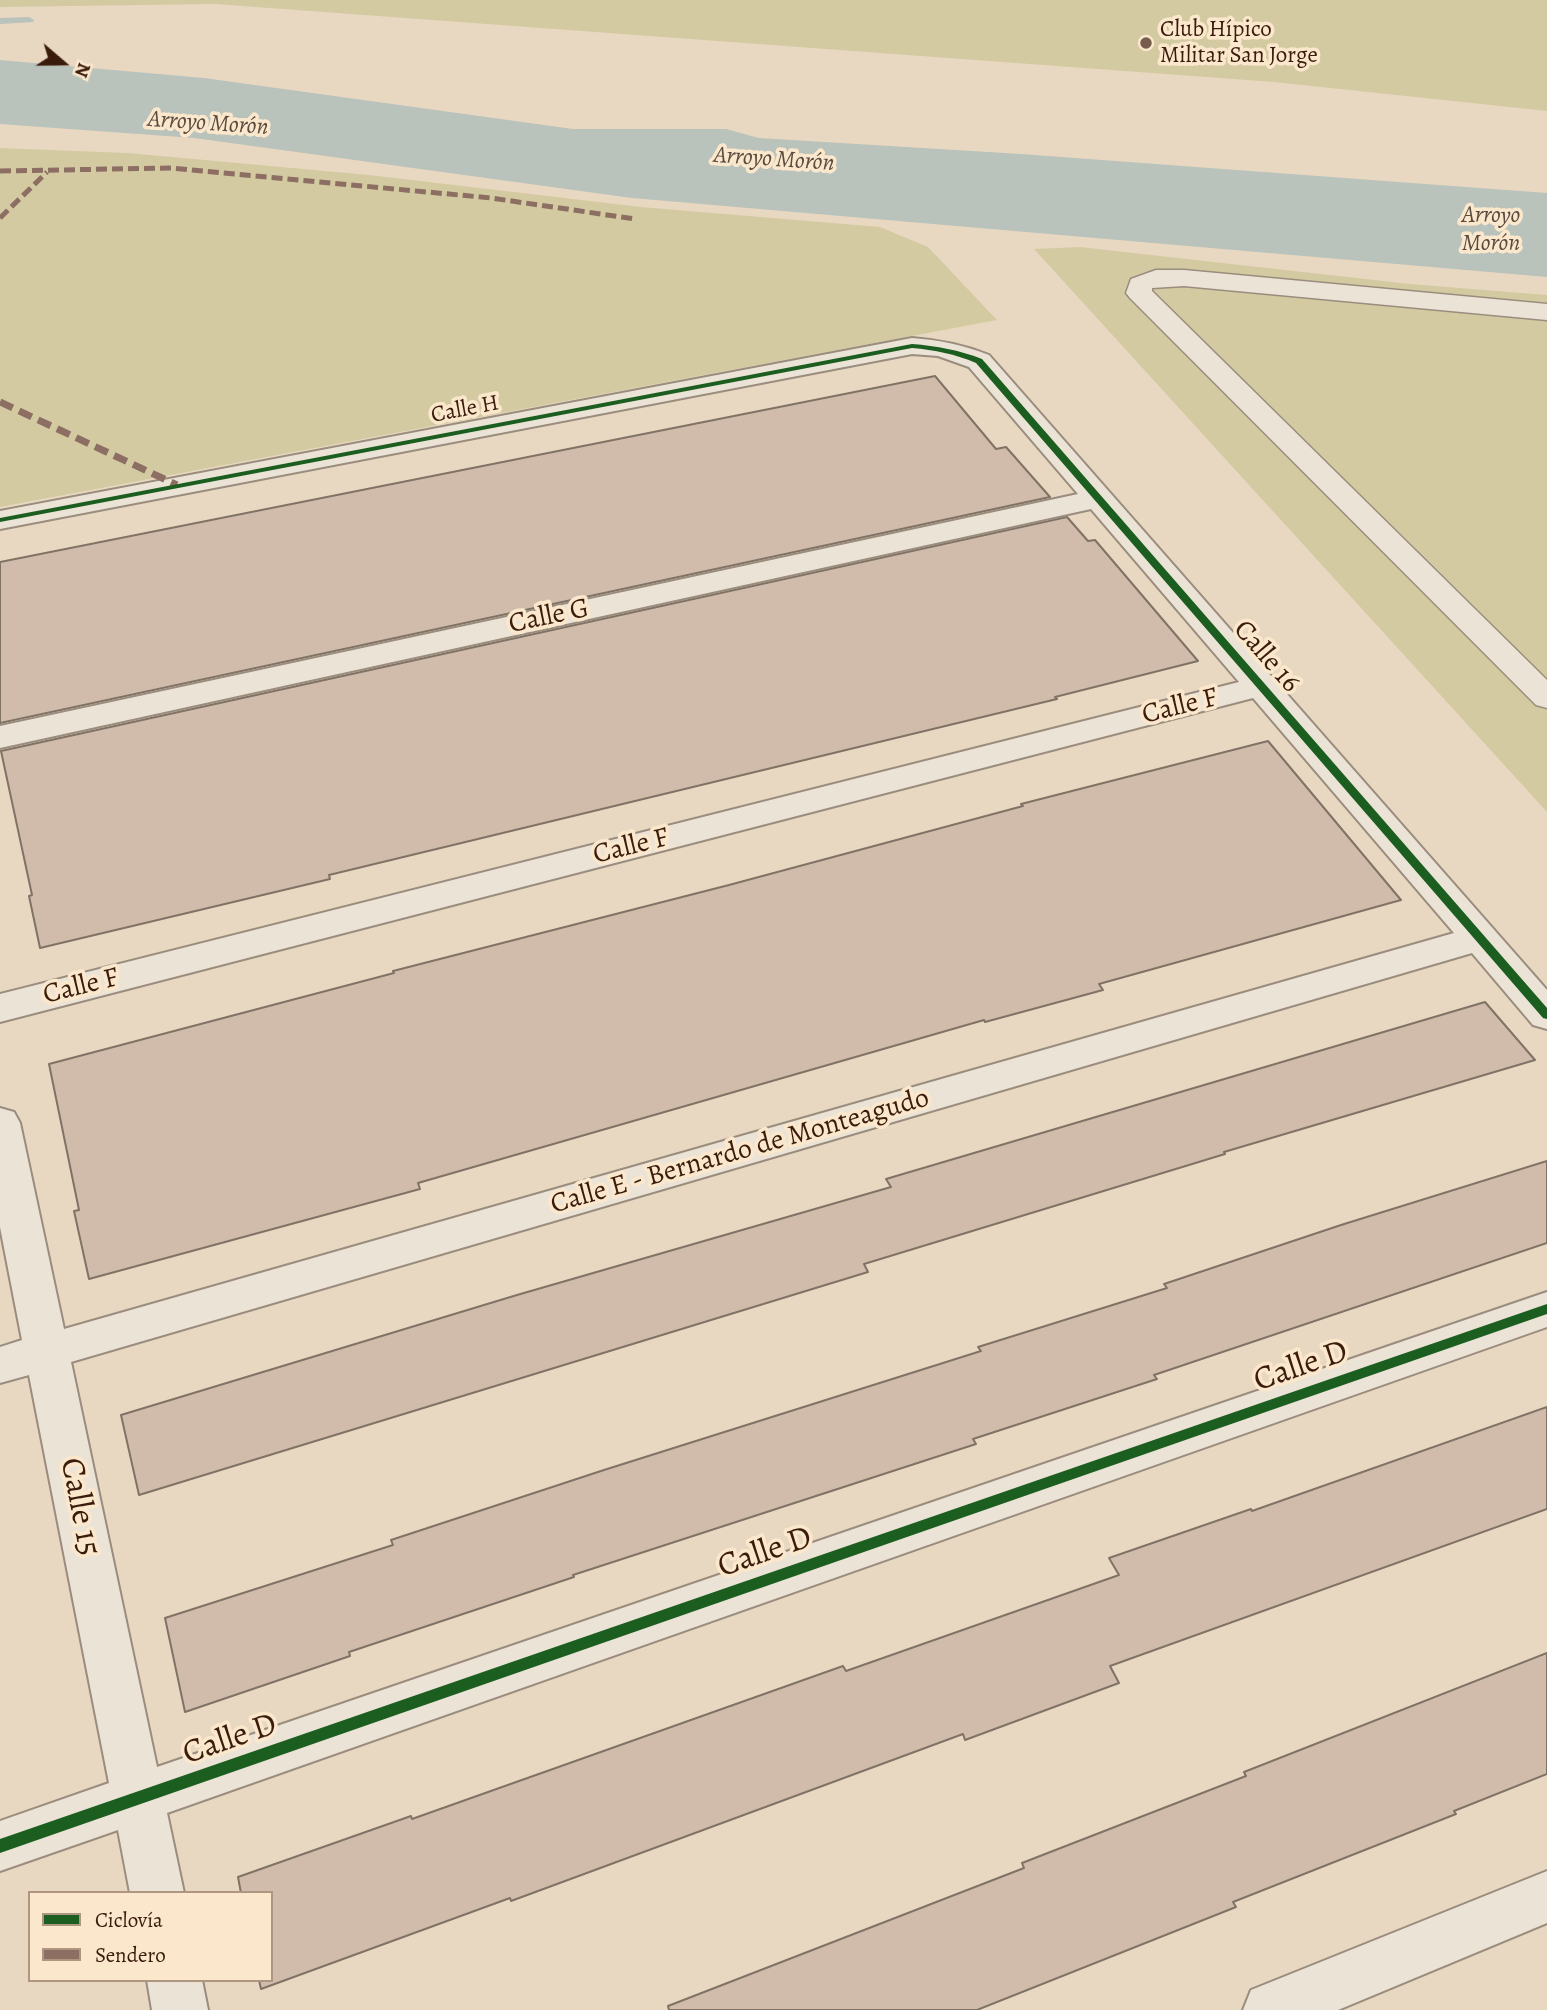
<!DOCTYPE html>
<html>
<head>
<meta charset="utf-8">
<style>
  body { margin:0 }
  #map { position:relative; width:1547px; height:2010px; overflow:hidden; background:#e9d8c1; font-family:Alegreya,serif }
  canvas { display:block }
  .legend { position:absolute; left:28px; top:1891px; width:245px; height:91px; box-sizing:border-box; background:#fbe8cc; border:2px solid #ae9680; margin:0; padding:9px 12px; list-style:none; font-size:21px; color:#3a1c0d }
  .legend li { display:flex; align-items:center; gap:14px; height:35px }
  .legend b { width:35px; border:2px solid #ae9680 }
  .north { position:absolute; left:28px; top:28px; width:70px; height:70px; -webkit-text-stroke:5px #fbe8cc; paint-order:stroke; rotate:110deg; font-size:19px; font-weight:700; line-height:28px; text-align:center; color:#3a1c0d }
  .north::after { content:''; display:block; margin:auto; width:24px; height:32px; background:#3a1c0d; clip-path:polygon(50% 0,100% 100%,50% 72%,0 100%) }
</style>
</head>
<body>
<div id="map">
<canvas width="1547" height="2010"></canvas>
<ul class="legend">
<li><b style="height:9px;background:#1b5e20"></b>Ciclovía</li>
<li><b style="height:9px;background:#8d6e63"></b>Sendero</li>
</ul>
<div class="north">N</div>
</div>
<script>
const ctx = document.querySelector('canvas').getContext('2d');
ctx.lineJoin = 'round';
function fill(path, color) {
  ctx.fillStyle = color;
  ctx.fill(path, 'evenodd');
}
function trace(path, color, width, dash) {
  ctx.strokeStyle = color;
  ctx.lineWidth = width;
  ctx.lineCap = dash ? 'butt' : 'round';
  ctx.setLineDash(dash || []);
  ctx.stroke(path);
}
function write(font, color, halo, rows, align = 'center') {
  ctx.font = font + ' Alegreya,serif';
  ctx.lineWidth = 7;
  ctx.setLineDash([]);
  ctx.textBaseline = 'middle';
  ctx.strokeStyle = halo;
  ctx.fillStyle = color;
  for (const [text, x, y, turn = 0] of rows) {
    ctx.save();
    ctx.translate(x, y);
    ctx.rotate((+turn || 0) * Math.PI / 180);
    ctx.textAlign = isNaN(turn) ? turn : align;
    if (halo) ctx.strokeText(text, 0, 0);
    ctx.fillText(text, 0, 0);
    ctx.restore();
  }
}
fill(new Path2D(`
  M0,0H1547V111L1274,82L215,4L0,7Z
  M0,148L128,153L369,175L641,207L880,227L928,247L997,320L0,507Z
  M1080,247L1410,284L1547,295V812L1034,249Z`), '#d3caa2');
fill(new Path2D(`
  M0,60L204,78L573,129H726L759,138L1021,154L1547,193V277L632,198L194,138L0,124Z`), '#b9c2bb');
fill(new Path2D(`
  M29,17L34,20L33,22L0,24V18Z`), '#b9c2bb');
const building = new Path2D(`
  M935,376L996,449L1006,447L1050,497L0,723V562Z
  M1067,517L1088,541L1095,540L1198,661L1055,697L1057,699L329,875L330,879L40,948L29,896L32,895L1,751Z
  M1268,741L1401,900L1099,984L1103,990L985,1022L984,1020L418,1183L420,1189L89,1279L74,1211L79,1210L49,1064L394,973L393,971L729,885L1023,806L1021,804Z
  M1485,1002L1535,1060L1224,1152L1225,1154L864,1264L868,1272L139,1495L121,1415L517,1295L891,1187L886,1179Z
  M1547,1161V1243L1154,1375L1157,1379L973,1439L976,1444L573,1575L574,1577L349,1652L350,1656L185,1712L165,1618L393,1545L391,1540L604,1470L981,1351L978,1347L1167,1288L1164,1284L1341,1225Z
  M1547,1407V1509L1110,1666L1119,1683L965,1740L963,1734L511,1901L510,1898L261,1989L259,1980H271V1893H241L238,1877L411,1816L412,1819L843,1666L846,1671L1119,1575L1109,1558L1251,1509L1252,1511Z
  M1547,1653V1774L1454,1811L1456,1814L1233,1902L1236,1907L977,2010H669L668,2006L1024,1868L1022,1863L1246,1776L1244,1772Z`);
fill(building, '#d1bcac');
trace(building, '#807366', 2);
const lane = new Path2D(`
  M1156,270H1184L1547,304V320L1184,286L1152,288V291L1547,680V708L1536,705L1130,298L1126,293L1131,279Z`);
const street = new Path2D(`
  M912,338C939,340 964,345 989,355L1547,990V1029L1533,1025L1472,953L71,1362L157,1767L1547,1292V1327L167,1813L184,1893H130L118,1830L0,1871V1821L109,1783L29,1375L0,1383V1347L22,1340L0,1227V1108L14,1112L20,1123L64,1329L1454,933L1253,698L0,1022V994L1239,682L1091,509L0,748V726L1078,494L969,367L938,356L912,354L0,529V511Z
  M1547,1871V1923L1338,2010H1243L1251,1990Z
  M147,1980H202L208,2010H152Z`);
trace(lane, '#9a8d7e', 3);
trace(street, '#9a8d7e', 4);
fill(lane, '#ece3d7');
fill(street, '#ece3d7');
trace(new Path2D(`
  M0,171L171,168L491,198L635,219
  M0,218L47,172`), '#8d6e63', 5, [11, 5]);
trace(new Path2D(`
  M0,402L177,485`), '#8d6e63', 7, [14, 7]);
fill(new Path2D(`
  M912,344C937,346 959,350 982,359L1547,1008V1019L1543,1018L976,363C955,354 935,350 912,348L0,522V518Z
  M1547,1304V1314L0,1853V1839Z`), '#1b5e20');
for (const [x, y, r, color] of [
  [1146,43,7,"#775e4c"]
]) {
  const dot = new Path2D();
  dot.arc(x, y, r, 0, 2 * Math.PI);
  ctx.fillStyle = color;
  ctx.fill(dot);
  trace(dot, '#fbe8cc', 2.5);
}
write('23px', '#3a1c0d', '#fbe8cc', [
  ["Club Hípico",1160,30],
  ["Militar San Jorge",1160,56]
], 'left');
write('23px', '#3a1c0d', '#fbe8cc', [
  ["Calle H",465,410,-11]
]);
write('italic 24px', '#5a4b40', '#fbe8cc', [
  ["Arroyo Morón",208,124,4],
  ["Arroyo Morón",774,160,4],
  ["Arroyo",1491,216],
  ["Morón",1491,244]
]);
write('28px', '#3a1c0d', '#fbe8cc', [
  ["Calle G",549,617,-12],
  ["Calle 16",1266,657,49],
  ["Calle F",1180,707,-14],
  ["Calle F",631,847,-14],
  ["Calle F",81,987,-14],
  ["Calle E - Bernardo de Monteagudo",740,1152,-16]
]);
write('33px', '#3a1c0d', '#fbe8cc', [
  ["Calle D",1301,1367,-19],
  ["Calle 15",79,1507,79],
  ["Calle D",765,1553,-19],
  ["Calle D",230,1740,-19]
]);
</script>
</body>
</html>
